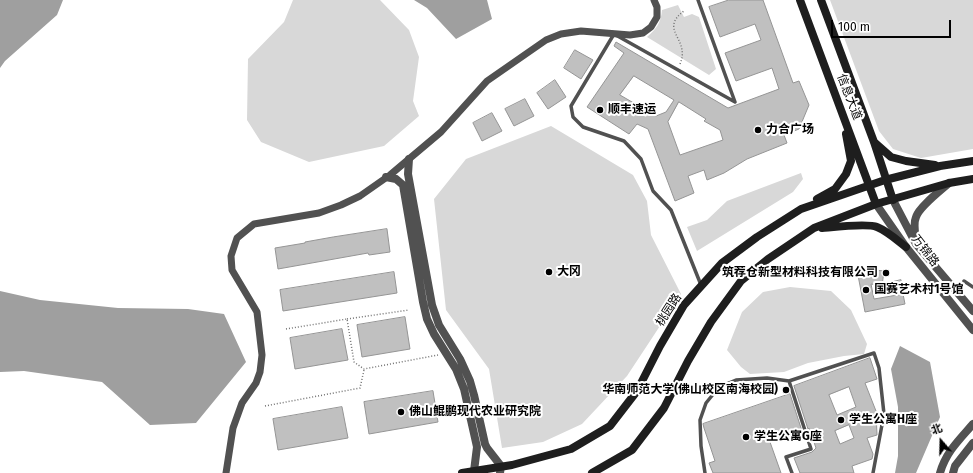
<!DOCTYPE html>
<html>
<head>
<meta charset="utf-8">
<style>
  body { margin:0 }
  #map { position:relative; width:973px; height:473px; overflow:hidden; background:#fff; font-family:"Fira Sans","Noto Sans SC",sans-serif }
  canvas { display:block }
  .north { position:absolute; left:921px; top:421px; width:40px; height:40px; -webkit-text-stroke:3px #fff; paint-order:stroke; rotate:340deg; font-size:11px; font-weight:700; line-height:16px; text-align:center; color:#000 }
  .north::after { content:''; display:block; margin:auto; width:14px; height:18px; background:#000; clip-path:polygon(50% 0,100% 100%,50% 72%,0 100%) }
  .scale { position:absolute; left:831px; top:20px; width:120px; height:18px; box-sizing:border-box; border:2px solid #000; border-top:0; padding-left:5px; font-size:12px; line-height:14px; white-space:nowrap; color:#000; -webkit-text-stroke:3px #fff; paint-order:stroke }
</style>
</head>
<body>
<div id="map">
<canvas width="973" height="473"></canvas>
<div class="north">北</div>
<div class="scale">100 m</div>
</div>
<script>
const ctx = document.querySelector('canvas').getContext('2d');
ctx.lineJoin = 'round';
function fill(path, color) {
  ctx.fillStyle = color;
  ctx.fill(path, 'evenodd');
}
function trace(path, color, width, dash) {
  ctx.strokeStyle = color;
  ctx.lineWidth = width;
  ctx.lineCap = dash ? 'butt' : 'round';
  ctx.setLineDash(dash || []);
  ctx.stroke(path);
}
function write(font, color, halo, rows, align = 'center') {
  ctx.font = font + ' "Fira Sans","Noto Sans SC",sans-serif';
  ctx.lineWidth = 4;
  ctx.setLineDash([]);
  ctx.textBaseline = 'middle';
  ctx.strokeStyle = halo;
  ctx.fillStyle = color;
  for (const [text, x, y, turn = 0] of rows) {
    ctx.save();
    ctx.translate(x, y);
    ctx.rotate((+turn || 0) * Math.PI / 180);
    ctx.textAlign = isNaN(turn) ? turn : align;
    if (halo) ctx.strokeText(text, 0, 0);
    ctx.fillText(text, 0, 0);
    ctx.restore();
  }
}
fill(new Path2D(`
  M293,0H380L409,30L419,57L413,101L419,116L384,146L309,162L261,142L247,120L248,59L284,22Z
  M830,0H973V149L921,158L893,149L879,131Z
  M678,5L684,17L692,14L699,17L716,69L709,75L647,37C656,29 661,23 662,10Z
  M551,126L633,175L647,201L651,235L681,294L627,376L582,424L543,442L502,448L489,369L446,310L434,199L466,159Z
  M801,173L803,179L793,192L697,251L687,227L707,220L727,201Z
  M790,287L831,291L851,310L867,344L864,354L844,356L808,363L784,372L750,374L741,367L727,350L742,312L763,292Z`), '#d8d8d8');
fill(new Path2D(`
  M0,0H63L57,15L5,61L0,68Z
  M414,0H487L492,19L456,39L427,8Z
  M0,291L40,300L118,308L188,309L224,314L246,362L196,423L150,425L102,382L24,371L0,372Z
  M900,346L930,362L940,417L916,473H895L898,456V407L891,369Z`), '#9f9f9f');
const building = new Path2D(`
  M729,0H763L793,83L799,81L809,105L799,129L784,135L787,143L747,159L724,173L707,180L704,170L688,176L694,193L675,201L648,129L637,124L629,134L587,107L624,53L614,46L616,42L728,108L779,89L772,68L736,81L725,53L761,40L755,24L720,37L709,7ZM634,76L674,100L666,112L656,116L620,95ZM679,102L706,119L704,121L720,130L723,140L680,155L668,122Z
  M575,50L593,60L581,79L564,68Z
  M555,80L566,97L548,109L537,93Z
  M525,99L534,116L514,126L505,109Z
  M492,113L502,131L482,141L473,123Z
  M387,229L390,252L369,255L368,253L278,269L275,248L305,243V242L333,237Z
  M874,266L875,270L884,271L882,286L871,284L874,299L903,294L905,304L865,312L857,270Z
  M394,272L397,293L283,311L280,290Z
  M901,280L902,288L894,287L893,282Z
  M405,317L410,349L362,357L357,325Z
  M342,329L348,360L295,369L290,338Z
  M870,358L877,379L865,383L876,411L877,435L867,438L873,454L872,459L852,466L854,473H800L794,458L812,452L816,448L809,428L808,429L794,386ZM849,387L856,407L837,415L829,395ZM849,425L854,438L840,444L835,431Z
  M433,391L438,422L369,434L364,402Z
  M790,394L802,431L770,442L781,473H713L709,463L715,461L704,428L703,424Z
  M342,407L348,438L278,450L273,419Z`);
fill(building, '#c0c0c0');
trace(building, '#959595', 1);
trace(new Path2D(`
  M680,64C691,39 658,30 684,11
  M347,319L409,310
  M286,329L347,319L354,362L364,369L438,355
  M265,406L360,388L364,370`), '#737373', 1.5, [1, 2]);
trace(new Path2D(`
  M698,0L735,102L614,34L571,106L573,117L583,127L624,141L641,159L653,191L671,210L701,285
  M964,281L973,287
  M789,381L874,353L879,368L884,414L873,473
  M705,473L701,446L700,420L706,403L719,387L736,380L767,378L789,381L811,449L786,457L792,473`), '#515151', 3.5);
trace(new Path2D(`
  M226,473L233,428L242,403L256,383L260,372L262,355L257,312L232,270L231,256L237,238L254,224L319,213L341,205L360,196L390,175L441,132L487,81L546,40L561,34L581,31L630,35L643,33L651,27L657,17V7L654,0`), '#515151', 7);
trace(new Path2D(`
  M409,159L408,174L432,305L439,325L460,359L470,381L474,395L485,444L487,448L501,466L500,473
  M386,177L396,179L403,185L423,302L427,319L434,334L456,369L464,389L477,447L474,471L476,473
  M893,200L916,244L973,311
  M876,204L906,247L973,330
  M916,239C915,232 913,224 916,217C919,207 941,190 949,183
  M940,473C946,452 959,440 973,424
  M953,473L955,466L973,443`), '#515151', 8);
trace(new Path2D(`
  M800,0L876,204
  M821,0L874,142L893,200
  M874,142L891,157L906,161L935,165
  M817,199L835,189L846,174L851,161L846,134
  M822,228C834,227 868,223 877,227C887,231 897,240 906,247
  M462,473L512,465L571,449L610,426L637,391L660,346L684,305L722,263L757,237L801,209L885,180L940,166L973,161
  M592,473L632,450L664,408L688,361L711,322L741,281L768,259L814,228L876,204L949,183L973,179`), '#1e1e1e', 8);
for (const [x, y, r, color] of [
  [600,110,4,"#000"],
  [758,130,4,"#000"],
  [549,272,4,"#000"],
  [886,273,4,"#000"],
  [866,290,4,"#000"],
  [786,390,4,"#000"],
  [401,412,4,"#000"],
  [841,420,4,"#000"],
  [746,437,4,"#000"]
]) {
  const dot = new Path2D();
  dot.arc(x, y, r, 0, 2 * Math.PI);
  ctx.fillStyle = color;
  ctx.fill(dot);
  trace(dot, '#fff', 1.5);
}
write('12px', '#000', '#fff', [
  ["信息大道",849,97,69],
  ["万锦路",925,251,52],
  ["桃园路",669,310,-57]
]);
write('bold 12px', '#000', '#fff', [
  ["顺丰速运",608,110],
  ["力合广场",766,130],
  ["大冈",557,272],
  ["筑荐仓新型材料科技有限公司",878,273,"right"],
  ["国赛艺术村1号馆",874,290],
  ["华南师范大学(佛山校区南海校园)",778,390,"right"],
  ["佛山鲲鹏现代农业研究院",409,412],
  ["学生公寓H座",849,420],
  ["学生公寓G座",754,437]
], 'left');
</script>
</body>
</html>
